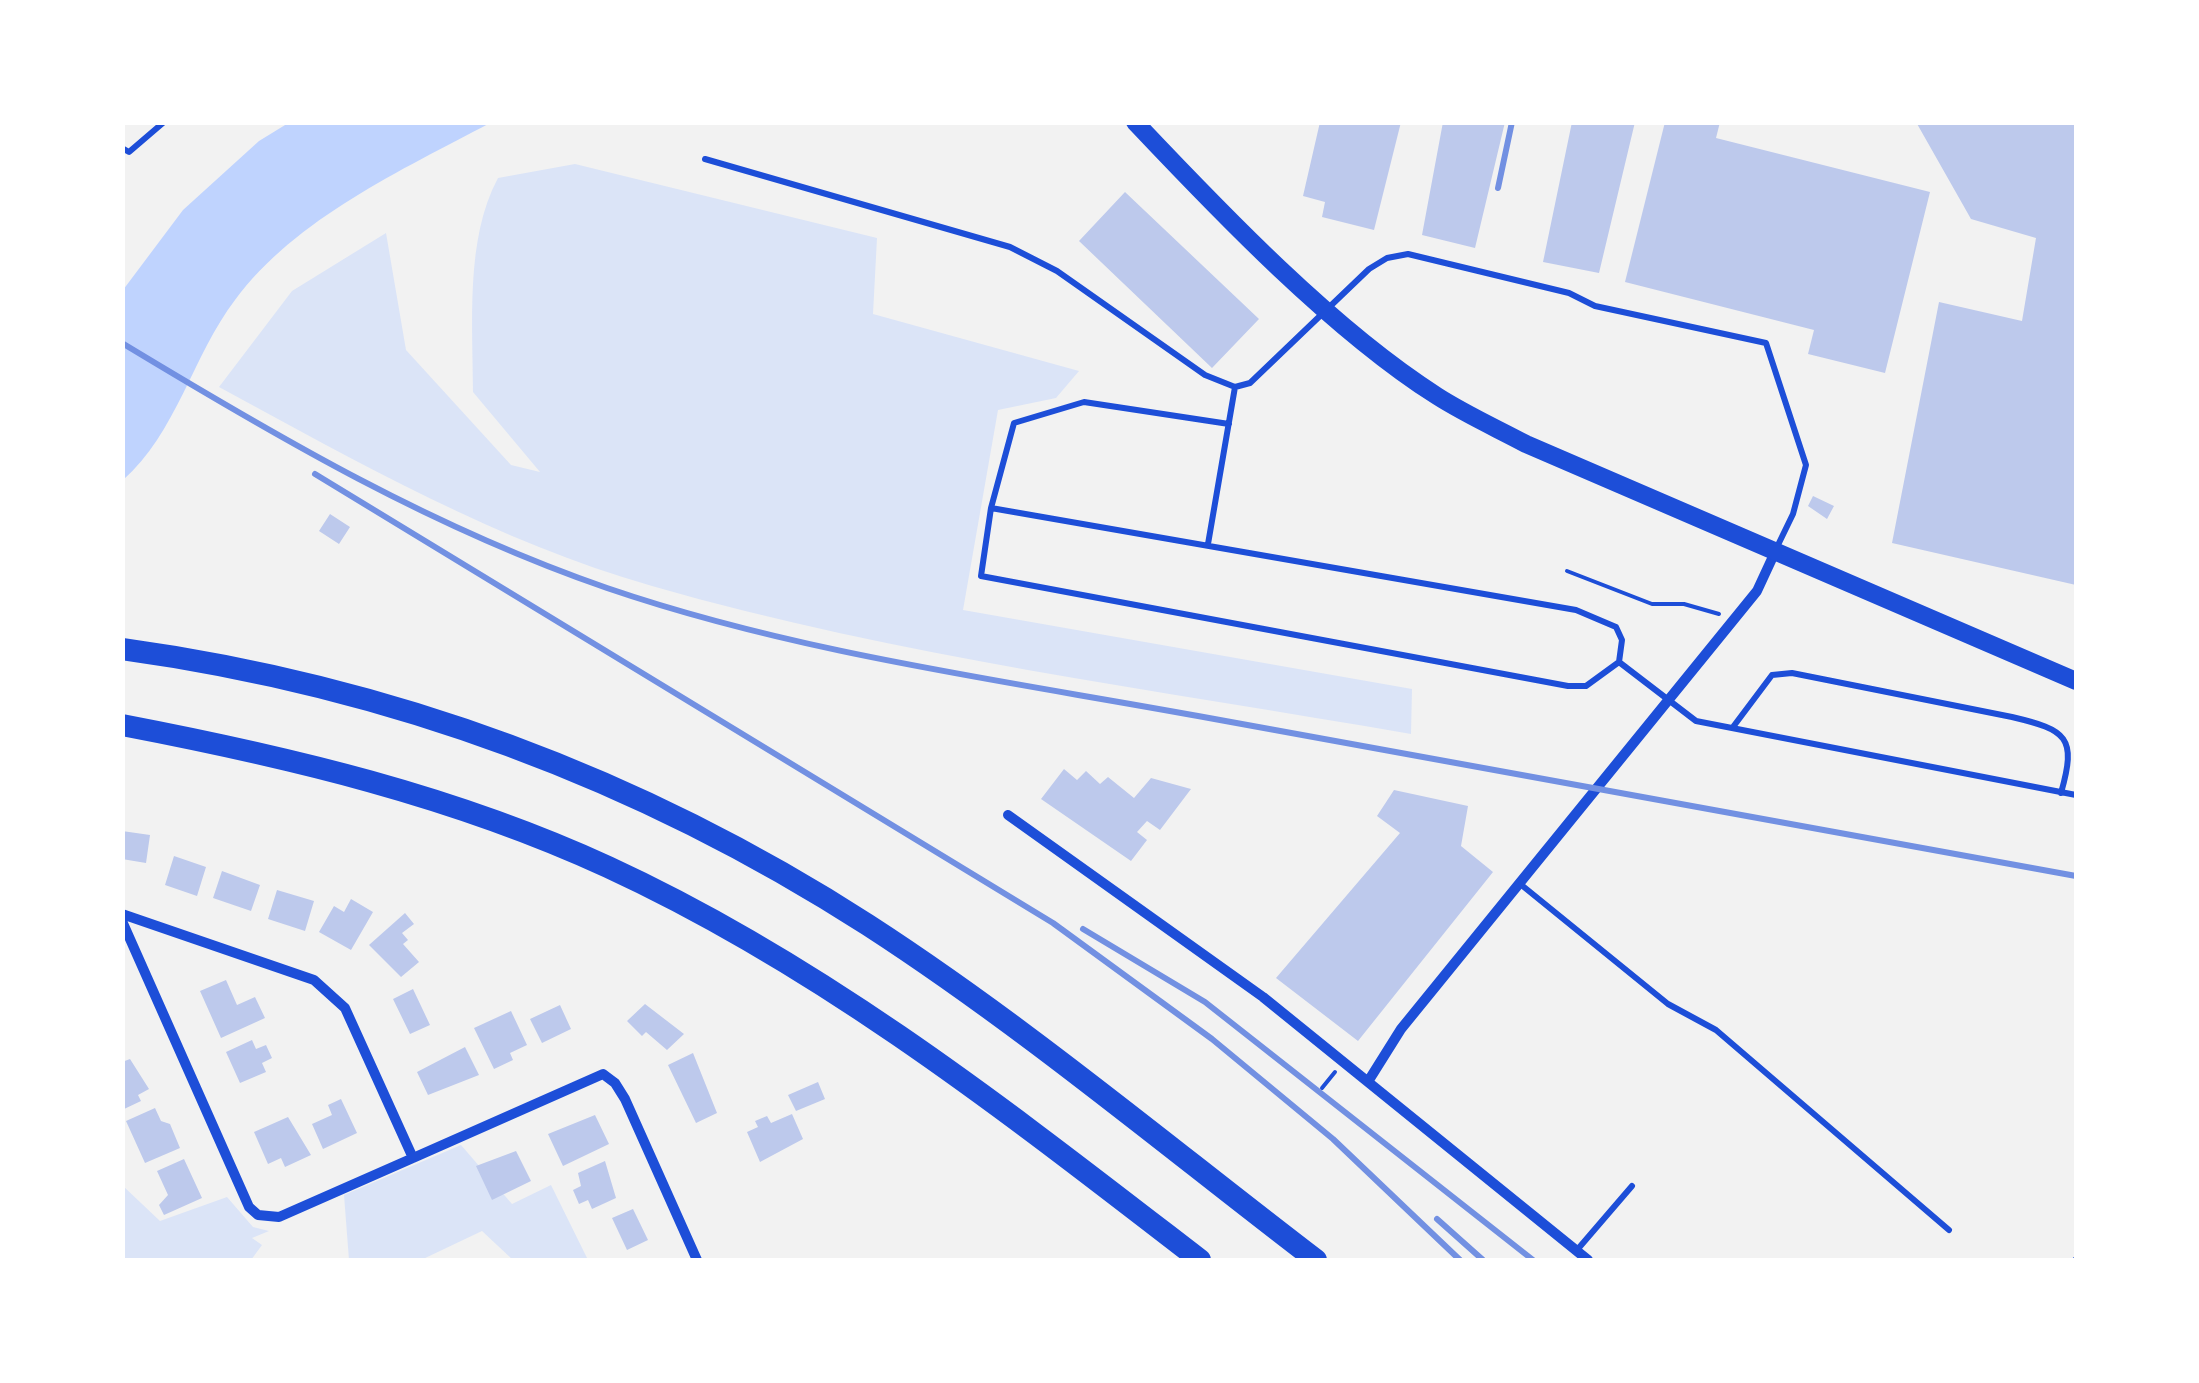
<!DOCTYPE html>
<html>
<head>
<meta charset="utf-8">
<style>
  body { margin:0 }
  #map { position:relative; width:2199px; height:1383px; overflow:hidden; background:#f2f2f2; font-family:Manrope,sans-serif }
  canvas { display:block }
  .frame { position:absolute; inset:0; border:125px solid #fff; pointer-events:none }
</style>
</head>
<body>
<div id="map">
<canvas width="2199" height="1383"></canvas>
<div class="frame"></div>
</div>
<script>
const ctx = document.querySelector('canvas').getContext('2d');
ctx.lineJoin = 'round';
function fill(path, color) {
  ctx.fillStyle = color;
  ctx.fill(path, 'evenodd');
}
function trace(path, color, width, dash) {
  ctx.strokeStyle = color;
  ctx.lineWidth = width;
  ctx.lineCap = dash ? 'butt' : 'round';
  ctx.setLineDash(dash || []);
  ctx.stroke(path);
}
fill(new Path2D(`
  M575,164L877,238L873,314L1079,371L1056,398L998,410L963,610L1412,689L1411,734C1158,690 899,657 652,586C498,542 359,463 219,387L292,291L386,233L406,350L511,465L540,472L473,392C473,325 465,239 498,178Z
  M461,1145L512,1204L551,1185L588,1260H513L482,1231L421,1260H349L344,1195Z
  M122,1185L160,1221L227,1197L253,1227L269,1231L252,1238L262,1245L251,1260H123Z`), '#dbe4f7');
fill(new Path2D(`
  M290,122L490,123C402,170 296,218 235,300C193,355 176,434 123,480V290L183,210L259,141Z`), '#bfd3fe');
fill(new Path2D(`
  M1320,122H1401L1374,230L1322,217L1325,202L1303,196Z
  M1443,122H1505L1475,248L1422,235Z
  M1572,122H1635L1599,273L1543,262Z
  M1665,122H1720L1716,138L1930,192L1885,373L1808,354L1814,330L1625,282Z
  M1916,122H2076V585L1892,543L1939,302L2022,321L2036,238L1971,219Z
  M1125,192L1259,319L1212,368L1079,241Z
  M1813,496L1834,506L1827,519L1808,506Z
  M330,514L350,527L339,544L319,531Z
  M1064,769L1077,780L1086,771L1100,784L1108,777L1134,798L1151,778L1191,789L1160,830L1147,821L1137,832L1147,840L1131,861L1041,799Z
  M1394,790L1468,806L1461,846L1493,872L1358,1041L1276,978L1400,833L1377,816Z
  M122,831L150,835L146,863L122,859Z
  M174,856L206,867L197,896L165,885Z
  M222,871L260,885L251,911L213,898Z
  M277,890L314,901L305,931L268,919Z
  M351,899L373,912L351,950L319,932L334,906L344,912Z
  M405,913L414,924L402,933L408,940L403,944L419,962L401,977L369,945Z
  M226,980L237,1005L255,997L265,1018L221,1038L200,991Z
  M413,989L430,1025L410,1034L393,999Z
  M645,1004L684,1034L667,1050L646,1032L642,1036L627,1021Z
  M560,1005L571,1029L542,1043L530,1019Z
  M511,1011L527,1045L510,1053L513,1060L494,1069L474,1028Z
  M252,1040L256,1049L266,1045L272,1058L262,1063L266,1072L240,1083L226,1052Z
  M465,1047L479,1075L428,1095L417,1072Z
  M693,1053L717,1113L696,1123L668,1065Z
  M130,1059L149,1089L138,1095L141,1101L122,1110V1062Z
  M818,1082L825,1099L796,1111L788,1095Z
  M341,1099L357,1133L323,1149L312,1124L332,1115L328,1105Z
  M155,1108L161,1121L170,1124L180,1148L145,1163L126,1121Z
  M792,1114L803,1139L760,1162L747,1132L758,1127L755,1121L767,1116L771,1123Z
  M595,1115L609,1144L563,1166L548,1134Z
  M288,1117L311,1155L285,1167L281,1158L268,1164L254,1132Z
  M516,1151L531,1181L492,1200L476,1166Z
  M184,1159L202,1198L164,1215L159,1205L168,1195L157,1171Z
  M605,1161L616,1198L592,1209L588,1200L579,1204L573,1190L581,1186L578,1173Z
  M633,1209L648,1240L627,1250L612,1218Z`), '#bdc9ec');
trace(new Path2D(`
  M1567,571L1652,604H1684L1719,614
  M1322,1088L1335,1072`), '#1d4ed8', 4);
trace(new Path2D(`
  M122,148L129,152L164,122
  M705,159L1010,247L1057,271L1205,375L1235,387L1250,383L1369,269L1387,258L1408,254L1569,293L1595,306L1766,343L1806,465L1793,514L1777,547
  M991,508L1576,610L1616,627L1622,640L1619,662L1586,686H1568L981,576L991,508L1014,423L1084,402L1229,424
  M1208,544L1235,387
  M1619,662L1696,721L2076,795
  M1733,727L1772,675L1792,673L2012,717C2067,730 2077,737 2061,793
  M1519,883L1668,1004L1716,1030L1949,1230
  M1577,1250L1632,1186
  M2075,1260L2076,1259`), '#1d4ed8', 6);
trace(new Path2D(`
  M1008,815L1263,997L1588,1260
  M122,914L314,980L345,1008L413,1158L279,1217L258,1215L249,1207L122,921
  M1369,1080L1401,1029L1757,591L1776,550
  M413,1158L603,1074L615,1083L625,1099L697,1260`), '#1d4ed8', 10);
trace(new Path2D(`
  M1135,122C1221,213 1333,330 1437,396C1465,414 1496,428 1526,444L2076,681`), '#1d4ed8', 18);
trace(new Path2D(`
  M122,649C390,686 641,779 868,925C1024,1026 1168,1147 1316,1260
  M122,725C289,757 454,796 608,867C825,967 1013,1116 1200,1260`), '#1d4ed8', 22);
trace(new Path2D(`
  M1498,188L1512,122
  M122,343C279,438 433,528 607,588C797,653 1001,680 1198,716C1491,770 1784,823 2076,876
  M315,474L1053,923L1212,1039L1333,1139L1460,1260
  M1083,929L1205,1002L1533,1260
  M1437,1219L1483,1260`), '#7290e2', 6);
</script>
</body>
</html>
